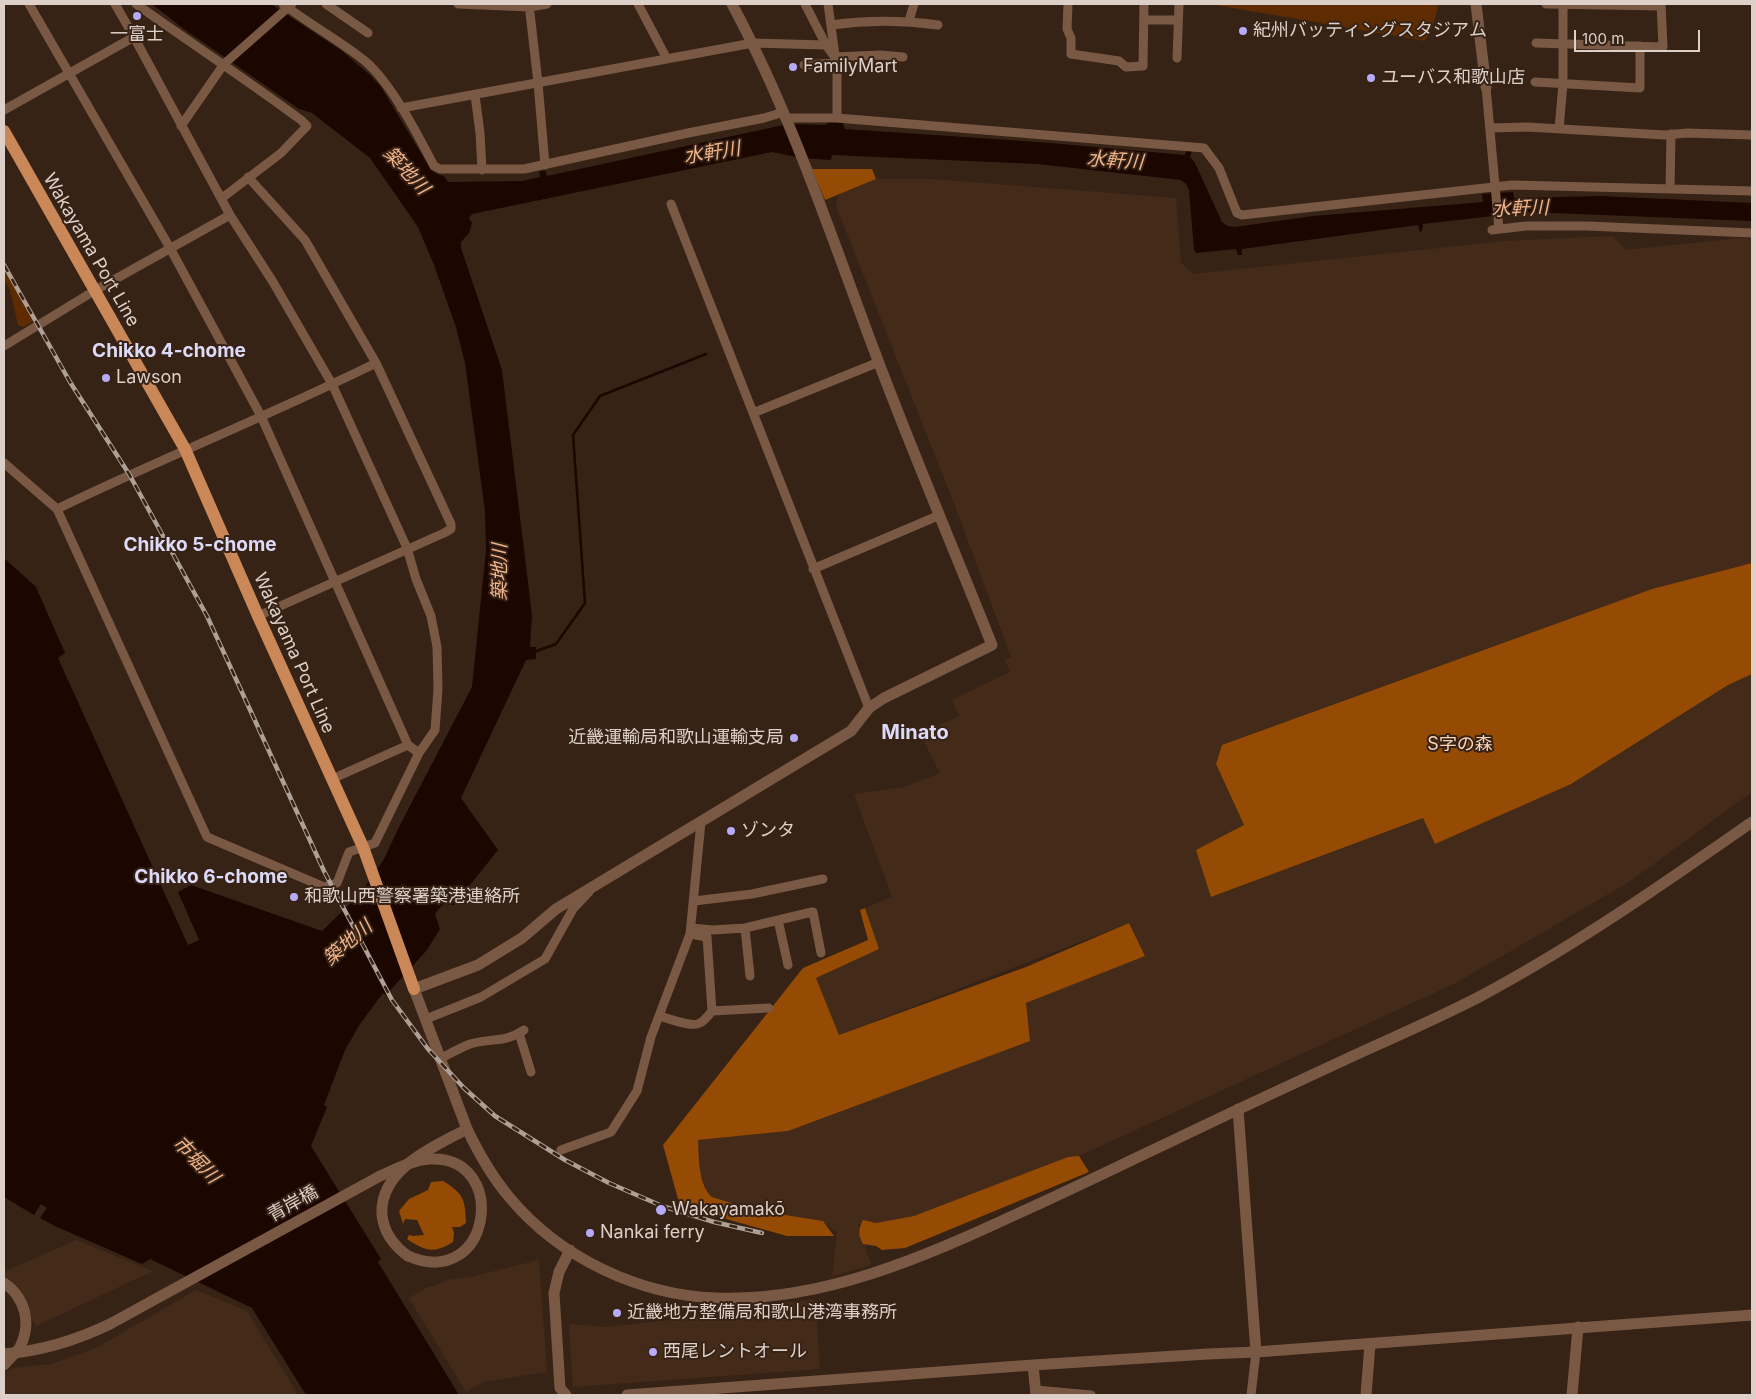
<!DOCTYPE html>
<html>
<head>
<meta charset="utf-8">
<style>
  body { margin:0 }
  #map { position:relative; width:1756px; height:1399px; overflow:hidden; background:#372316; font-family:Inter,sans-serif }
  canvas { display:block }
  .frame { position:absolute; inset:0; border:5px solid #ddd0c8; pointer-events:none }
  .scale { position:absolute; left:1574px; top:30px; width:126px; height:22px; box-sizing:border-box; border:2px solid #ddd0c8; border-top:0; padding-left:6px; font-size:15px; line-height:18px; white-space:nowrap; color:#ddd0c8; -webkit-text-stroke:4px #372316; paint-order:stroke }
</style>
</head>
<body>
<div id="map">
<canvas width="1756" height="1399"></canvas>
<div class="frame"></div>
<div class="scale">100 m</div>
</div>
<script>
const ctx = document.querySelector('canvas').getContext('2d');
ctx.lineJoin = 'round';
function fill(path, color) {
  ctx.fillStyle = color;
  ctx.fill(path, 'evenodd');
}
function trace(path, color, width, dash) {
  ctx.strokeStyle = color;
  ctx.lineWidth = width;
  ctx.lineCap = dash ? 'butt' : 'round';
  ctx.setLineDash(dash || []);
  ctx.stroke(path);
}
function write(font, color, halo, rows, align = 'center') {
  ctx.font = font + ' Inter,"Noto Sans JP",sans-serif';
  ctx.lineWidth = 4;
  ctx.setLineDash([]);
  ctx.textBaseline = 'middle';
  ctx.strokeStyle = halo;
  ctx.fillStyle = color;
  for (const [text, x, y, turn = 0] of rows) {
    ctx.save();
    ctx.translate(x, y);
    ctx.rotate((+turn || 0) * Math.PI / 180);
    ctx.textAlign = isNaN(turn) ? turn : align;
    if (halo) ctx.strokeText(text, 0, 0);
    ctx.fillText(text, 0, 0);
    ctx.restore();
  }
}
fill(new Path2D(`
  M876,179H931L1176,198L1181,263L1193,274L1505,241L1613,236L1626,250L1740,238L1752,239V563L1652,589L1216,764L1244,826L1212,897L1423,818L1435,844L1728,685L1752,674V792L1629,882L1456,983L1079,1156L914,1216L876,1223L858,1224L871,1265L832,1276L837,1232L822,1221L754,1210L712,1197L708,1192L697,1167L698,1140L788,1131L1026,1003L1145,955L1129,923L839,1035L816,978L878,949L865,908L892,897L854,794L904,787L940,773L920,734L959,716L952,700L1010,672L1005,660L1011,657L954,503L836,206L838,195Z
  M76,1240L153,1271L36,1326L32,1319L28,1303L23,1294L17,1286L4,1276V1272Z
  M539,1260L547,1372L483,1382L466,1392L409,1298L428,1287L435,1286L447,1280L471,1277Z
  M196,1290L247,1311L298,1395H4V1373L13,1368L51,1364L96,1348Z
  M813,1299L816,1305L820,1369L573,1387L569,1324L607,1327L713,1315V1308L763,1306Z`), '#442a19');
fill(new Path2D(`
  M1210,4H1439L1432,28L1425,41Z
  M4,260L37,319L23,327L18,325L10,290L4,279Z`), '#5e2c00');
fill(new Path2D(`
  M812,169H872L876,179L825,200Z
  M1752,563V674L1728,685L1571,784L1435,844L1423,818L1211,897L1196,850L1244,825L1216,764L1222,745L1652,589Z
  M865,908L879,949L816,978L839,1035L1026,967L1129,923L1145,956L1026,1003L1030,1041L788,1131L698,1140C699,1158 698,1184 712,1197L754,1210L823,1221L834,1236H787L680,1206L663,1145L803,968L868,940L860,910Z
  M1079,1156L1089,1172L905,1248L882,1250L876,1246L863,1244C858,1235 858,1229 863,1220L876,1223L914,1216L1068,1157Z
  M443,1181C464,1194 465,1199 466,1223L460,1227H452L454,1233L453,1242C434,1254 425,1251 407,1239L409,1235L413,1236L424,1235L417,1220L405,1219L403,1224L399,1211L409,1199L428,1190L431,1182Z`), '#954b03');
fill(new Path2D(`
  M152,4H271L342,51L370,75L381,87L431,170L437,174L444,176L448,182L522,181L540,177L539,172L545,170L547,176L788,124L826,125L830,120L842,121L845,129L1039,142L1185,155L1187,149L1192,150L1190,157L1195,163L1222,222L1227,226L1235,227L1313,216L1483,202L1482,194L1513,192L1514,198L1601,196L1752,203V221L1528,212L1423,224L1422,231L1420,232L1418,225L1242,249V255H1238L1236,249L1196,253L1194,250L1189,190L1186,184L1181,180L1037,164L832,155L831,160L801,158L772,152L472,214L469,218L472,223L469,233L461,242V248L502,370L532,615L530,647H536V659L526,660L461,798L498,850L454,905L443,904L435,914L440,929L427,950L386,995L383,993L360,1024L345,1050L324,1105L327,1107L311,1146L381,1259L378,1262L459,1395H306L252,1308L150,1259L142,1264L57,1227L40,1218L47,1208L41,1204L34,1215L4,1197V558L36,587L65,653L58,658L188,945L199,940L178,892L191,885L322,931L360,894L384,859L400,825L472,687L486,550L485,511L465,363L456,327L434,265L418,227L370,158L312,113L299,109L184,29Z`), '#1c0600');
trace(new Path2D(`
  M534,652L556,644L585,603L573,435L600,396L706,354`), '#1c0600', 2.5);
trace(new Path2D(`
  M29,4L170,248L261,416L408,745
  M136,4C191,43 247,80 301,120L307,126L281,153L222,198
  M283,4C309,24 339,40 365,61C391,83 418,135 434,166L440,169H524L688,133L764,118L784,112
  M326,4L368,33
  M458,4L530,7L547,4
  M529,4L538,83L545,165
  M638,4L667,59
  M805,4L826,45
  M828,4L837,70V118
  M1068,4L1067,29L1071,38V54L1119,61L1126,67L1143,66L1144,4
  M1546,4L1661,6
  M1144,20H1178
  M909,21L914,4
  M831,25C867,20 902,20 938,25
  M1536,43L1663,47L1661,4
  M835,57L880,55L903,57
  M1177,58L1179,4
  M804,65L836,63
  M1535,82L1640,88V46
  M1486,87L1499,229
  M475,95L480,133L482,170
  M401,108L753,43L826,45L834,56
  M4,110L134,37L115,4
  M787,118H837L1204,148L1219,168L1237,213L1242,215L1512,185L1752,191
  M181,126L224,64L292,4
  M1490,128L1527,127L1665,135L1687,133L1752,135
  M1559,129L1563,84V4
  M248,177L305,240L376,363L451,524V529L444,533L258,616
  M1670,189L1671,134
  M671,204L869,708
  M1492,230L1526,226H1587L1752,233
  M4,346L94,291L230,215
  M753,413L879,362
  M4,463L57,509L207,837L324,887L337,883L349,852L375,843L419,753L435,730L438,689L437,647L431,616L416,579L407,548L332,384L273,282L230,215L134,37
  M57,509C162,458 271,415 376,363
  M813,569L940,515
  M332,779L408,745L419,753
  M694,901L752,894L823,879
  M778,920L788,965
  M691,928L713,930L745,928L812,912H813L821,953
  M745,928L750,976
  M690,934L707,937L712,1011
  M659,1016C668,1018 692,1028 700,1023C704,1021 709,1015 712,1011L769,1008
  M426,1019L481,997L545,959L573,909L589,892
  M519,1033L531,1072
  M441,1058C450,1054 460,1048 470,1044C490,1038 505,1043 524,1030
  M561,1150L611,1132L637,1091L651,1037L690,934L701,822
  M1036,1390L1091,1395
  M1251,1395L1256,1352`), '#795943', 9);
trace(new Path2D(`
  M732,4C791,114 830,233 874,350C911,449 953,547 992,645L884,698L869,708L851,731L556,909L522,938L478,965L414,989L467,1129C479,1154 492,1177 510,1198C560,1258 639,1295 716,1298C823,1302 924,1257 1019,1213C1070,1190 1121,1165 1172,1141C1236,1110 1301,1080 1366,1050C1404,1033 1442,1016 1479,997C1575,946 1663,884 1752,822
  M1476,4L1486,87
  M1238,1109L1256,1352
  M408,1256C394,1246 384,1233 382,1215C379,1169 434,1147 467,1129
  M4,1283C25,1297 32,1323 20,1347C16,1353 9,1359 4,1365
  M1033,1365L1036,1395
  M566,1395L560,1388L554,1293L559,1272L570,1250
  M627,1395L1033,1365L1208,1354L1256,1352L1752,1315
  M1366,1395L1370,1344
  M1572,1395L1578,1327`), '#795943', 11);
trace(new Path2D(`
  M4,131L185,449L258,616L363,847L414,989`), '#ca8758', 12);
const rail = new Path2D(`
  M4,265L70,382L129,474L207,616L324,871L392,1000L428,1049L464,1088L495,1116L565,1160L609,1183L662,1206L714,1222L762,1233`);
trace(rail, '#aea096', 4.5);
trace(rail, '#372316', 2.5, [8]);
trace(new Path2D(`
  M4,1354C41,1351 77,1340 110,1324L380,1176C396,1169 413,1160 430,1159C510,1155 492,1292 408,1256`), '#795943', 11);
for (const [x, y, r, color] of [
  [137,16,5,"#b6abf8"],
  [1243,31,5,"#b6abf8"],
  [793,67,5,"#b6abf8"],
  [1371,78,5,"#b6abf8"],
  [106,378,5,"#b6abf8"],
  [794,738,5,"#b6abf8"],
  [731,831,5,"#b6abf8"],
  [294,897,5,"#b6abf8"],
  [661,1210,6,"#b6abf8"],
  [590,1233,5,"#b6abf8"],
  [617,1313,5,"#b6abf8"],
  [653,1352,5,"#b6abf8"]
]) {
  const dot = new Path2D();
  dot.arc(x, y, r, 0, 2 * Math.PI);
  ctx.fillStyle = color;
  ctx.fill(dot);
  trace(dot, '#372316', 2);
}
write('18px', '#ddd0c8', '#372316', [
  ["紀州バッティングスタジアム",1253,31],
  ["一富士",137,35,"center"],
  ["FamilyMart",803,67],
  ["ユーバス和歌山店",1381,78],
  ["Lawson",116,378],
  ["近畿運輸局和歌山運輸支局",784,738,"right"],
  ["ゾンタ",741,831],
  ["和歌山西警察署築港連絡所",304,897],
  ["Wakayamakō",672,1210],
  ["Nankai ferry",600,1233],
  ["近畿地方整備局和歌山港湾事務所",627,1313],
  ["西尾レントオール",663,1352]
], 'left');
write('18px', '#ddd0c8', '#372316', [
  ["Wakayama Port Line",91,250,60],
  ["Wakayama Port Line",294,653,66],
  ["青岸橋",293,1204,-29]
]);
write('18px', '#fed4b8', '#372316', [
  ["S字の森",1460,745]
]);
write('italic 19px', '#f3b58c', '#372316', [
  ["水軒川",712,153,-9],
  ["水軒川",1115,161,4],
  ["築地川",406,171,47],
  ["水軒川",1520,209,-2],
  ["築地川",500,572,-90],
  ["築地川",348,943,-41],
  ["市堀川",196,1160,46]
]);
write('bold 19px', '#dddaf8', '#372316', [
  ["Chikko 4-chome",169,351],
  ["Chikko 5-chome",200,545],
  ["Chikko 6-chome",211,877]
]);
write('bold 20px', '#dddaf8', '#372316', [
  ["Minato",915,733]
]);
</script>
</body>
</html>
